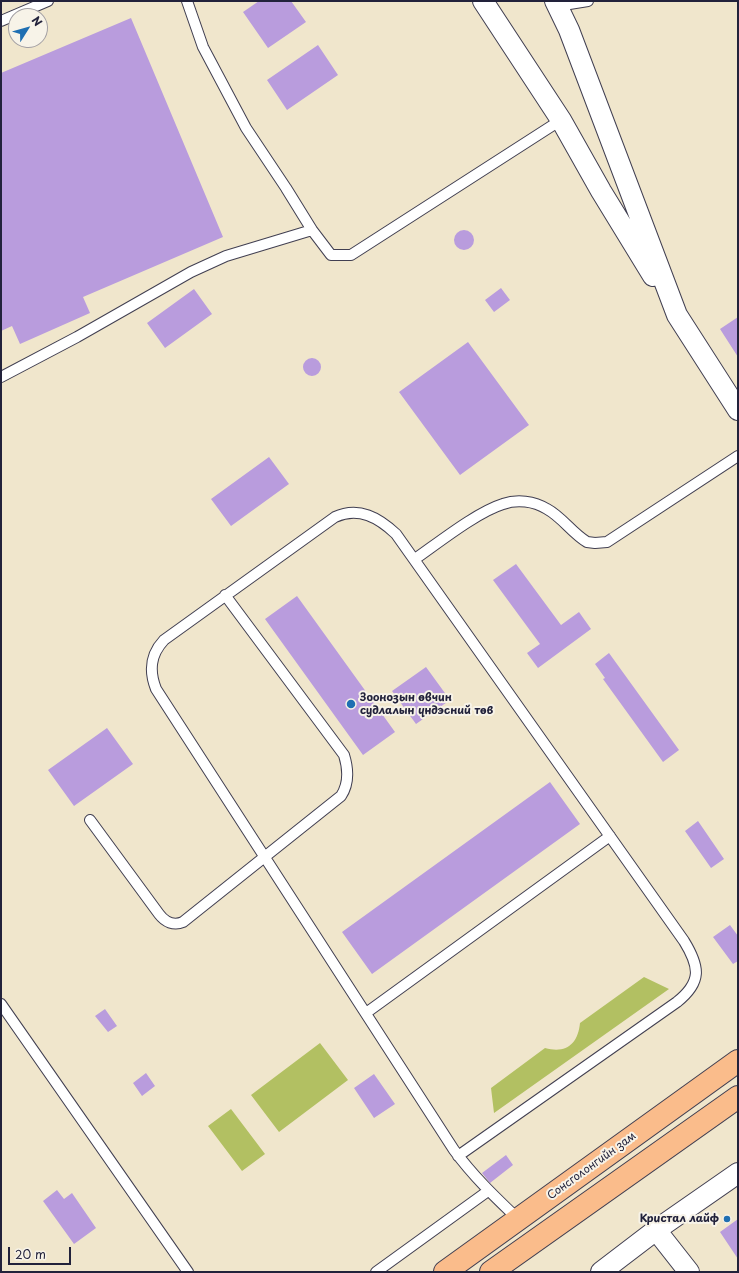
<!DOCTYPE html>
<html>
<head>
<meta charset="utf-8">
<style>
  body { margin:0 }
  #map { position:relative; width:739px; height:1273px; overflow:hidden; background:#f0e6cc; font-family:"Playpen Sans",sans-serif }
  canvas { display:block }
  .frame { position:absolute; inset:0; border:2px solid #22223b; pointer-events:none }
  .north { position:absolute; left:8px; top:8px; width:40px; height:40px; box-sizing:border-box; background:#f7f3e8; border:1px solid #a29fa3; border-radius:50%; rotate:53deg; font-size:11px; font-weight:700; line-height:16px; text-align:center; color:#22223b }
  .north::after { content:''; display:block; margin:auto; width:14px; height:18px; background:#1f6fb2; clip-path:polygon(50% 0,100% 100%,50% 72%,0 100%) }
  .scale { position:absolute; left:8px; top:1247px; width:63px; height:18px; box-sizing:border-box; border:2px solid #22223b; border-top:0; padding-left:5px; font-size:12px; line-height:14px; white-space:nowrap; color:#22223b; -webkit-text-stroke:3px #f7f3e8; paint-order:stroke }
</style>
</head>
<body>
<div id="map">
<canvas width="739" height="1273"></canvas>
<div class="frame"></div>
<div class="north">N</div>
<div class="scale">20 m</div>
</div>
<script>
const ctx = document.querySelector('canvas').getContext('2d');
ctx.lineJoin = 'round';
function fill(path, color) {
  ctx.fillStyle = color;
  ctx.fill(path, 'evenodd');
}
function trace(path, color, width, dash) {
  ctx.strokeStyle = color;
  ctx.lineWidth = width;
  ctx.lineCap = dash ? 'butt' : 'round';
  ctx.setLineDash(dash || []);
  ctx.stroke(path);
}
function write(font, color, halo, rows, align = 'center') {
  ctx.font = font + ' "Playpen Sans",sans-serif';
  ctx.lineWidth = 4;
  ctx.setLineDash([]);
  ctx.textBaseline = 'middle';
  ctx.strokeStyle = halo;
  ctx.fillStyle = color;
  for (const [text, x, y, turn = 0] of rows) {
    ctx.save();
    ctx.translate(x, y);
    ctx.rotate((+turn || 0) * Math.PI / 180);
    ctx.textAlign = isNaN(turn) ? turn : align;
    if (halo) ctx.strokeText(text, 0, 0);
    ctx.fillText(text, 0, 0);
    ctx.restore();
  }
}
fill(new Path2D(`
  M644,977L669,989L494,1113L491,1088L545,1048C566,1054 578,1044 580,1023Z
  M320,1043L348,1080L279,1132L251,1095Z
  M231,1109L265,1154L242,1171L208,1126Z`), '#b2c062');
fill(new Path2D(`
  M259,1H291L306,22L268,48L243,12Z
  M131,18L223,237L83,297L90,313L20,344L12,326L1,331V73Z
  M318,45L338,75L287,110L267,80Z
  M454 240a10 10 0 1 1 20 0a10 10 0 1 1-20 0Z
  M501,288L510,300L494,312L485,300Z
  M194,289L212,314L165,348L147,323Z
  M738,317V357L720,329Z
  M468,342L529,425L460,475L399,392Z
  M303 367a9 9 0 1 1 18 0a9 9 0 1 1-18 0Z
  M269,457L289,484L231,526L211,499Z
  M516,564L561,625L579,612L591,629L538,668L527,653L540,644L493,580Z
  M297,596L395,732L363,755L265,619Z
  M609,653L679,750L663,762L603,679L605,678L595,664Z
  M426,667L450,700L416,724L392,691Z
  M107,728L133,764L74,806L48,770Z
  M550,782L580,824L372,974L342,932Z
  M698,821L724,859L711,868L685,831Z
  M730,925L738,936V961L733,964L713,937Z
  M105,1009L117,1026L108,1032L95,1016Z
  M146,1073L155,1086L142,1096L133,1083Z
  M374,1074L395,1104L374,1118L354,1088Z
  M506,1155L513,1165L490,1183L482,1173Z
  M57,1190L64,1199L72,1193L96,1228L74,1244L43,1201Z
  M738,1219V1259L720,1232Z`), '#b99cdd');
const lane = new Path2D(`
  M187,1L203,47L246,128L286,188L312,230L331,255H351L561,120
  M557,6L588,1
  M1,21L48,1
  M1,377L77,337L191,272L226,256L312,230
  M415,559C438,543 477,512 503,504C517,499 534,501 547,509C562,517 572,533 587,542L595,543L607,542L738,456
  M90,820L159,914C165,922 174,926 183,922L341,796C349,784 348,768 344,755L225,595
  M1,1004L188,1272
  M366,1013L610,836
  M458,1156L677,1002C702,982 700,967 684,941L396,534C379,518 359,506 335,517L164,640C150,655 149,671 156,689L454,1150C473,1176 495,1197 518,1219
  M376,1272L488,1191`);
const street = new Path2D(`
  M483,1L561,120L601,191L653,276
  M555,1L569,30L677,315L738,410
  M656,1230L689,1272
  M601,1272L656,1230L738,1173`);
const primary = new Path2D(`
  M445,1272L738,1061
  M491,1272L738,1097`);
trace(lane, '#413f51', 12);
trace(street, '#413f51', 22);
trace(primary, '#413f51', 24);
trace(lane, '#fff', 10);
trace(street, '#fff', 20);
trace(primary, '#fabc8b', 22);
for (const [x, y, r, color] of [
  [351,704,5,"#1f6fb2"],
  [727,1219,4,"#1f6fb2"]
]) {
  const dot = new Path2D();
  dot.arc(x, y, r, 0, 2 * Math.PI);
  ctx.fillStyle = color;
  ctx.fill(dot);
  trace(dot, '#f7f3e8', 1.5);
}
write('bold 11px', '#22223b', '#f7f3e8', [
  ["Зоонозын өвчин",360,698],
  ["судлалын үндэсний төв",360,711],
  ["Кристал лайф",719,1219,"right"]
], 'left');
write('11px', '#22223b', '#f7f3e8', [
  ["Сонсголонгийн зам",592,1166,-36]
]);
</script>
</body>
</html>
